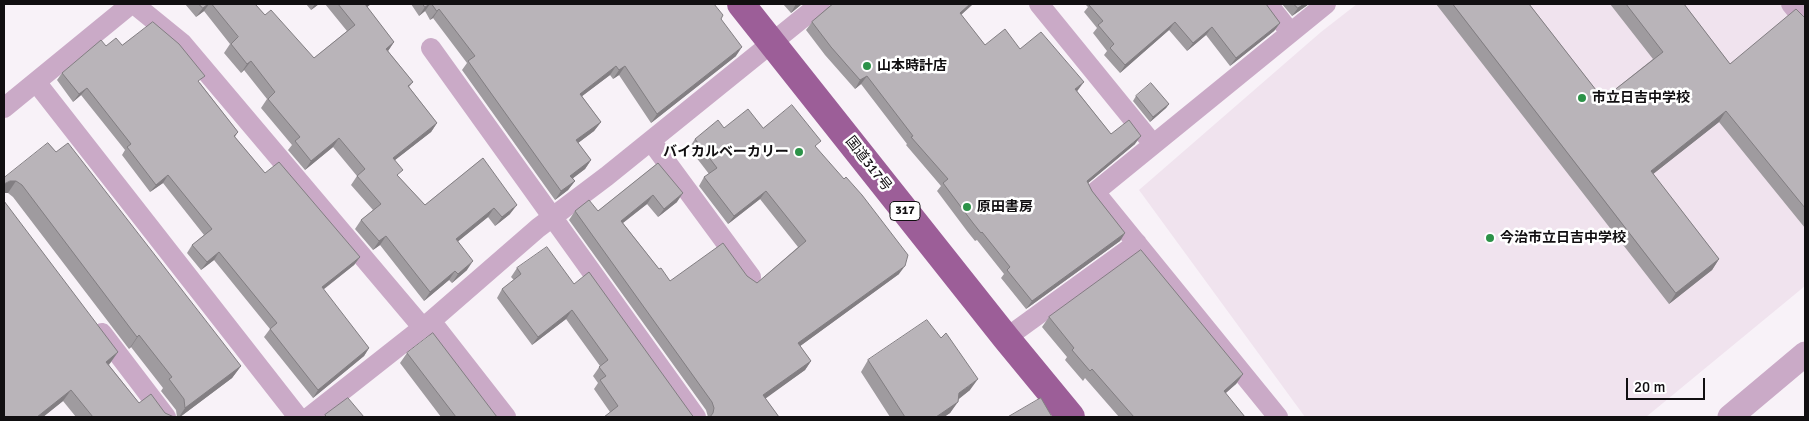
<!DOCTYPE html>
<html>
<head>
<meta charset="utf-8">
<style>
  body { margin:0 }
  #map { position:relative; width:1809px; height:421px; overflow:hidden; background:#f8f2f8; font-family:Signika,sans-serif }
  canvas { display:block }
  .frame { position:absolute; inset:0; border:5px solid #110f11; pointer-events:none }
  .scale { position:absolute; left:1626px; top:378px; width:79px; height:22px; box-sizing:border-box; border:2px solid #110f11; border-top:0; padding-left:6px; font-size:15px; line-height:18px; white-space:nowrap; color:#110f11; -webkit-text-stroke:4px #fff; paint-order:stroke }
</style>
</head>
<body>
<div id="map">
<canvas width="1809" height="421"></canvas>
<div class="frame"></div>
<div class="scale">20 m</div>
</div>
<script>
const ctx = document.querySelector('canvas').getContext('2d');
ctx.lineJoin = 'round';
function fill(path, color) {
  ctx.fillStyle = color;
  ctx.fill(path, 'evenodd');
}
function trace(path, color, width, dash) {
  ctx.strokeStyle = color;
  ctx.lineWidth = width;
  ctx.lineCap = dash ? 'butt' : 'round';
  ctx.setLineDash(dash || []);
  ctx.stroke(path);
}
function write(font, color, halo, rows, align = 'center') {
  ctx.font = font + ' Signika,"Noto Sans JP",sans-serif';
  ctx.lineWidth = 5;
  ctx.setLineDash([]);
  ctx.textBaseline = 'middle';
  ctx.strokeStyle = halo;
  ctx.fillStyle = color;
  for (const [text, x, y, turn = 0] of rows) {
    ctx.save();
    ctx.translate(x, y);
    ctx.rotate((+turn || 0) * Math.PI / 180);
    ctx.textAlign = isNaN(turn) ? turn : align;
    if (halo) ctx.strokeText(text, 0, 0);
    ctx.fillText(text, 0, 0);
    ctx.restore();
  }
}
fill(new Path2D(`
  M1357,4H1780L1805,33V286L1646,417H1305L1139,190L1321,32Z`), '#f0e3ee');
trace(new Path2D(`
  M134,4L182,43L423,328
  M1039,4L1153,144
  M1268,4L1290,32
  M1791,4L1805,21
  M431,48L696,417
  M36,82L298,417
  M4,108L131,4
  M651,141L751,277
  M431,321L506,417
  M102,333L166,417
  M1006,338L1137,243
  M309,417L431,321L538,228L607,176L820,4
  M1278,417L1095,192L1326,4`), '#caaac7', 20);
trace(new Path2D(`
  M1730,417L1805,354`), '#caaac7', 25);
trace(new Path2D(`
  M741,4L1006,338L1071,417`), '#9c5e98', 28);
fill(new Path2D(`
  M185,4H255L265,15L314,58L347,31L325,4H371L367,7L394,42L388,51L413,82L409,87L437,123L431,132L395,160L398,176L425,205L483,158L510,214L495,226L488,217L458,241L467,270L452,283L449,280L424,301L380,245L373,250L355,229L361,220L373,210L351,185L357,176L333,147L305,170L288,150L292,145L261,108L267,99L244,70L241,73L224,53L230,44L204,11L196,17Z
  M306,4H319L311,10Z
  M411,4H714L736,56L651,123L619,75L613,79L610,75L582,96L601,122L594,131L578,143L591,160L585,169L573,178L575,181L568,190L555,200L462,70L467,63L433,18L430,20L425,11L419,16Z
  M783,4H802L791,13Z
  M831,4H973L961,15L985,45L1020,49L1078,90L1077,91L1111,134L1135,144L1088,183L1092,191L1125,233L1120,241L1026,309L1001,278L1004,274L977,240L975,241L967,231L937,191L941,186L906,145L907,144L861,84L855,89L825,55L806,30L812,22L831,5Z
  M1085,4H1266L1280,23L1274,31L1230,66L1206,35L1187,51L1169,30L1120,73L1104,55L1107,51L1093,33L1097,28L1084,12L1088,7Z
  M1282,4H1309L1292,16Z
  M1436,4H1529L1603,99L1653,59L1610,4H1684L1730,64L1805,18V228L1719,122L1653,174L1719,259L1712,270L1669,304Z
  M122,45L200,83L238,132L235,137L265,173L360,257L354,265L323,290L369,348L364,356L313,398L264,337L270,329L214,260L201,270L187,253L192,245L204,235L163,183L150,192L122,155L125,150L81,95L73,102L57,80L62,73L106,46Z
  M1136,96L1169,104L1166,108L1150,122L1133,101Z
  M724,128H763L816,147L899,274L800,346L811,361L805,370L765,398L779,417H708L706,410L569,220L575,211H598L658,163L677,202L658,217L647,204L623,223L659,269L670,281L747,276L757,283L798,247L760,199L728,224L699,186L704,177L709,174L689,148L695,139Z
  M48,143L241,366L232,378L180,417H177L176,410L161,391L163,388L131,347L129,349L13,197L8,193H4Z
  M517,268L574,284L692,415L610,412L594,389L598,383L593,376L600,366L566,319L532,345L497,298L502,289L514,280L511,277Z
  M1049,317L1243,374L1236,384L1225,393L1245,417H1119L1085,378L1083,381L1065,360L1067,357L1042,327Z
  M118,352L109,365L139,403L165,413L173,417H76L63,401L43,417H4Z
  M407,353L497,417H441L400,363Z
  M868,360L970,390L959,399L950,413L944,417H890L861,372Z`), '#9f9b9f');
fill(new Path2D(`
  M208,4H209L204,11L196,17L203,8Z
  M315,4H319L311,10Z
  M366,4H371L359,13Z
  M430,4L425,11L419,16L425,7Z
  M796,4H802L791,13Z
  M970,4H973L954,21L960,13Z
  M1304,4H1309L1292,16L1298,8Z
  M439,9L433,18L430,20L437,11Z
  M1175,22L1169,30L1120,73L1125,65Z
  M1280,23L1274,31L1230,66L1236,58Z
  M1212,27L1206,35L1187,51L1193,43Z
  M394,42L388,51L386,49Z
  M742,47L736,56L651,123L657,114Z
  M251,61L244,70L241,73L247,64Z
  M616,66L610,75L573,103L580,94Z
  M625,66L619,75L613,79L619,70Z
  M867,76L861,84L855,89L860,80Z
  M1084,82L1078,90L1070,98L1075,89Z
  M87,88L81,95L73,102L79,94Z
  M1169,104L1166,108L1150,122L1153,117Z
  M1726,111L1719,122L1643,182L1651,171Z
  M601,122L594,131L570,149L576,140Z
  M437,123L431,132L386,167L393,158Z
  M1141,136L1135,144L1081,189L1087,181Z
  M339,138L333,147L305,170L311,161Z
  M591,160L585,169L564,185L570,176Z
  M168,175L163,183L150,192L156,185Z
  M10,181H16L8,193H4V184Z
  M575,181L568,190L555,200L561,191Z
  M766,191L760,199L728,224L734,216Z
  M683,193L677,202L658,217L664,209Z
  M653,195L647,204L615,229L621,221Z
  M517,205L510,214L495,226L502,217Z
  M494,208L488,217L450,248L456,239Z
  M1125,233L1120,241L1026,309L1032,301Z
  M386,236L380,245L373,250L379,241Z
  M219,252L214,260L201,270L207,262Z
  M360,257L354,265L316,295L322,287Z
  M1719,259L1712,270L1669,304L1676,293Z
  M473,261L467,270L452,283L458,274Z
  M905,266L899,274L792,352L798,343Z
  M455,271L449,280L424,301L430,292Z
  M572,310L566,319L532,345L538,337Z
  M139,335L131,347L129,349L137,337Z
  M369,348L364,356L313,398L318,390Z
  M118,352L110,363L98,373L106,362Z
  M811,361L805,370L758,404L763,395Z
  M241,366L232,378L180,417H179L185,408Z
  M1243,374L1236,384L1217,401L1224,391Z
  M978,379L970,390L952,404L959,393Z
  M71,390L63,401L43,417H37Z
  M958,402L950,413L944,417H936Z`), '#827e82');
const building = new Path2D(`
  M199,4H208L203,8Z
  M212,4H255L265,15L271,10L314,58L355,25L338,4H366H365L394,42L386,49L413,82L408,86L437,123L393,158L403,170L397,175L425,205L483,158L517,205L502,217L494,208L456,239L473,261L458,274L455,271L430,292L386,236L379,241L361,220L381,204L357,176L365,169L339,138L311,161L295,141L300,137L268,99L275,92L251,61L247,64L231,44L238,37Z
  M423,4H430L425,7Z
  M432,4H714L723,15L721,19L742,47L657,114L625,66L619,70L616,66L580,94L601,122L576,140L591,160L570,176L575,181L561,191L468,61L475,56L439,9L437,11Z
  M833,4H970L960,13L985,45L1005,29L1020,49L1041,32L1084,82L1075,89L1111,134L1129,120L1141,136L1087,181L1092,191L1125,233L1032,301L1007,270L1010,267L982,232L981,233L973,223L943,183L948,179L911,137L913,136L867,76L860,80L831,47L812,22Z
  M1090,4H1266L1280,23L1236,58L1212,27L1193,43L1175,22L1125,65L1110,48L1114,44L1098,25L1103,21L1089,5Z
  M1294,4H1304L1298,8Z
  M1453,4H1529L1603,99L1663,52L1626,4H1684L1730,64L1796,9L1805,18V208L1726,111L1651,171L1719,259L1676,293Z
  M153,22L179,44L205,76L198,81L238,132L234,136L265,173L279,162L360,257L322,287L369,348L318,390L270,329L277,323L219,252L207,262L192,245L212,229L168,175L156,185L127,147L131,144L87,88L79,94L62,73L101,40L106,46L116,38L122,45Z
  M1151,83L1169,104L1153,117L1136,96Z
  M792,105L821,141L815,146L844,179L846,177L862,195L908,255L905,266L798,343L811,361L763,395L779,417H710L713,413L714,408L712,402L575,211L589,200L598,211L658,163L683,193L664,209L653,195L621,221L659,269L661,268L670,281L723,243L747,276L757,283L806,241L766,191L734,216L704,177L717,168L695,139L718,120L724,128L748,109L763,128Z
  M48,143L56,152L68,143L241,366L185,408L184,399L169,379L172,377L139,335L137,337L22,185L16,181H10L4,184V178Z
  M4,201L118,352L106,362L139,403L151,394L165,413L174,417H93L71,390L37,417H4Z
  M547,247L574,284L589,272L692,415L694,417H604L618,406L600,380L606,376L599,367L608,360L572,310L538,337L502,289L521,274L517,268Z
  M1141,250L1243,374L1224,391L1245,417H1134L1092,369L1090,371L1072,350L1074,348L1049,317Z
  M927,320L941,338L946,333L978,379L959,393L958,402L936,417H905L868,360Z
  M433,333L497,417H456L407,353Z
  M348,398L364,417H327L325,415Z
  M1041,398L1052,417H1008Z`);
fill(building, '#b9b4b9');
trace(building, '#827e82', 1);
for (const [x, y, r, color] of [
  [867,66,5,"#2c9248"],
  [1582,98,5,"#2c9248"],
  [799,152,5,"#2c9248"],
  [967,207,5,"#2c9248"],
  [1490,238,5,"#2c9248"]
]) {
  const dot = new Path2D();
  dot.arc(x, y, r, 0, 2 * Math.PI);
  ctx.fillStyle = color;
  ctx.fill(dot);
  trace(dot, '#fff', 2);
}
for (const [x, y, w] of [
  [905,211,30]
]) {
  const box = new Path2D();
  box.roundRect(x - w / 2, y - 9.5, w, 19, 4);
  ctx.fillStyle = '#fff';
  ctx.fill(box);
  trace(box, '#110f11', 1);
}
write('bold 12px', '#110f11', null, [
  ["317",905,211]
]);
write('bold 14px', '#110f11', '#fff', [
  ["山本時計店",877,66],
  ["市立日吉中学校",1592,98],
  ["バイカルベーカリー",789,152,"right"],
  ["原田書房",977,207],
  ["今治市立日吉中学校",1500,238]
], 'left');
write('14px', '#110f11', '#fff', [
  ["国道317号",868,164,52]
]);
</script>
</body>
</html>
